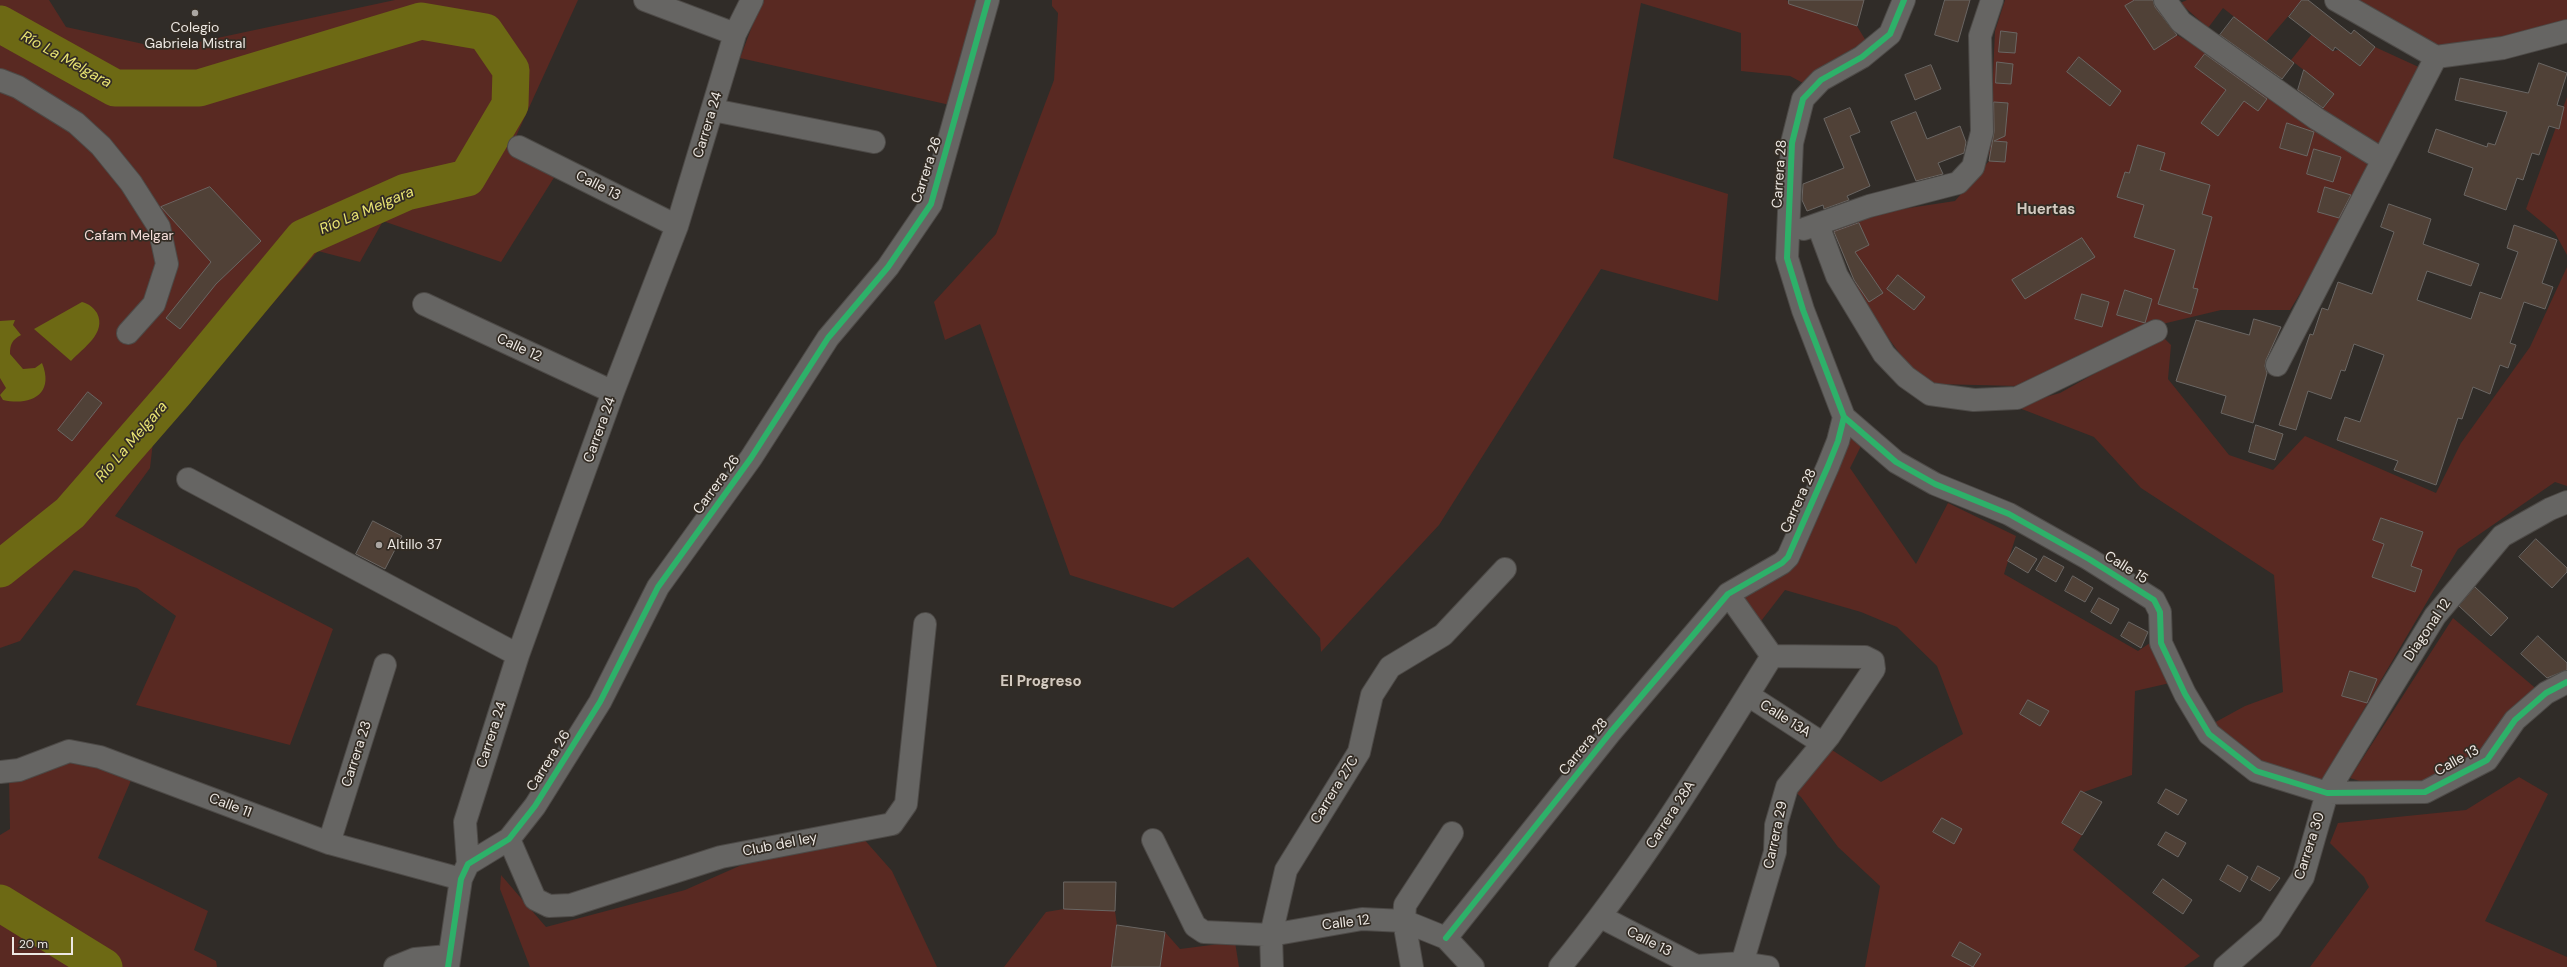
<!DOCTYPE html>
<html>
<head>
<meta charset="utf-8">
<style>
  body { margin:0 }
  #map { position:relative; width:2567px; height:967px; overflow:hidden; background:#302c28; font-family:"DM Sans",sans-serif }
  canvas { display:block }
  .scale { position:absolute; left:12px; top:937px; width:61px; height:18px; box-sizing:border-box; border:2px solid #ede8e3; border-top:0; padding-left:5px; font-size:12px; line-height:14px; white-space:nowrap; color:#ede8e3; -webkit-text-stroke:3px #332c24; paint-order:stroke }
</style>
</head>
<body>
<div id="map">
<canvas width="2567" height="967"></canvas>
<div class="scale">20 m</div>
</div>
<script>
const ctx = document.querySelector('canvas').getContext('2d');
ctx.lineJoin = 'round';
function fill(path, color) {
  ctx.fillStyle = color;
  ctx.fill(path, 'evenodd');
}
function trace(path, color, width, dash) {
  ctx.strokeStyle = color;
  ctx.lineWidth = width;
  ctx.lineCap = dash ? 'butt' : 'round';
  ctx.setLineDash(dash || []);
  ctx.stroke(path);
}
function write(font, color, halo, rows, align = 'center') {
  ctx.font = font + ' "DM Sans",sans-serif';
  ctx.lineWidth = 3.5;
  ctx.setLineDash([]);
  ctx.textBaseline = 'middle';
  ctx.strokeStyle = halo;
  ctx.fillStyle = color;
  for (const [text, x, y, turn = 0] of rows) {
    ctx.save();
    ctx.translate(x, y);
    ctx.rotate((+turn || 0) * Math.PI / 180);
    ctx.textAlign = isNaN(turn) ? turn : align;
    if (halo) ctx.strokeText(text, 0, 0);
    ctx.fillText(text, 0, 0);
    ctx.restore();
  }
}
fill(new Path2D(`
  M0,0H49L66,27L166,49L395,0H578L517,134L511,154L555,176L501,262L383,221L360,262L318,251L153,442L150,468L115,516L333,629L290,745L136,705L176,616L137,588L74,570L20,641L0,648Z
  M762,0H977L950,105L740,58Z
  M1052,0H1786L1857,26L1866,41L1824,65L1803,83L1790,76L1741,71V33L1641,3L1613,158L1728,194L1718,301L1601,269L1439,525L1321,652L1320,638L1248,557L1173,608L1070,575L980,324L945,340L934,302L996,234L1054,80L1058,13L1052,6Z
  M2005,0H2154L2177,35L2213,56L2370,161L2352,195L2345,220L2290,310H2221L2154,326L2144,324L2018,386L1936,384L1915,374L1866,308L1832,227L1856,216L1955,201L1989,161L1995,31Z
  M2187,0H2302L2266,42L2223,8L2208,28L2180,3Z
  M2356,0H2567V25L2500,41L2440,47Z
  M2312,34L2332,51L2339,50L2360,66L2375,47L2423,69L2380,144L2319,114L2334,94L2291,60Z
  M2567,97V255L2555,233L2526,209Z
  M2567,267V486L2555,482L2458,549L2320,784L2260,763L2212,724L2245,706L2283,692L2274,575L2141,488L2094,437L2014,406L2060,393L2162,336L2171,345L2168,379L2229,455L2273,470L2305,436L2436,493L2461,443L2530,347Z
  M1846,430L1861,446L1850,468L1916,564L1948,503L2016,536L2004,574L2138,651L2153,641L2170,683L2135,691L2132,775L2084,792L2081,791L2062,823L2082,835L2073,850L2200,956L2184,967H1865L1880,886L1838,847L1801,797L1792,789L1832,750L1881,782L1963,734L1937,666L1897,627L1861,612L1785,590L1758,625L1739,591L1789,565Z
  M2453,618L2540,692L2486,749L2425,788L2369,784L2350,778Z
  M69,758L132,778L98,858L208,911L194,950L216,961L217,967H0V835L10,829L9,778Z
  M2519,777L2548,794L2485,921L2567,957V967H2310L2369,887L2364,877L2330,843L2338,823L2466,810Z
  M862,837L892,871L937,967H530L500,889L501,875L546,927L685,890L771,852Z
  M1064,909L1115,911L1117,925L1112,967H1004L1046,912Z
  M1165,932L1180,949L1235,942L1239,967H1160Z`), '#592922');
fill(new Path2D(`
  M82,302C89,304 93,307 97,313C107,333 83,348 71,361L34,329Z
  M15,320L13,325L21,335C12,340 10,344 10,354L23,369L35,368L42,363C55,395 30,406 3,400L0,395L6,388L0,378V321Z`), '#6d6914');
trace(new Path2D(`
  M0,24L115,88H199L421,21L485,32L511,70L510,105L467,178L406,192L303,238L177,390L70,513L0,569
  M0,903L104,967`), '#6d6914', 37);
const building = new Path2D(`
  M1789,0H1864L1857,26L1789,4Z
  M1945,0H1970L1958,42L1935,35Z
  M2135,0H2153L2155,7L2177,35L2154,50L2125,6Z
  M2302,0H2308L2351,34L2354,30L2375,47L2360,66L2335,47L2333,51L2289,17Z
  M2234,17L2294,63L2282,79L2220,35Z
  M2001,31L2017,33L2015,53L1999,52Z
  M2205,54L2267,99L2258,111L2244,101L2218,136L2201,123L2226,90L2195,67Z
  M2079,57L2121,91L2110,106L2067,72Z
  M1997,62L2013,64L2011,84L1996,83Z
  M2539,63L2567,73L2557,105L2564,107L2559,129L2549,126L2539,155L2532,153L2523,180L2517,178L2506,210L2464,195L2473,168L2428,152L2436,129L2487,147L2488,143L2495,145L2507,112L2455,100L2460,78L2528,93Z
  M1931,65L1941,89L1915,100L1905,75Z
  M2304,70L2334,94L2323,108L2298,90Z
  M1994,102L2008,103L2005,136L1994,141L2007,142L2005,162L1989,161L1994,132Z
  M1850,108L1860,132L1850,136L1870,186L1847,196L1849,200L1824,209L1823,205L1807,211L1802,200L1803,184L1844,168L1824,119Z
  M1916,112L1927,139L1960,126L1966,142L1964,153L1938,163L1943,174L1916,181L1891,122Z
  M2287,123L2314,132L2307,156L2280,148Z
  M2138,145L2165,153L2160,170L2210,185L2202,214L2212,217L2193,288L2198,289L2191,314L2158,304L2175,250L2134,237L2144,205L2117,197L2125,172L2129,173Z
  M2314,149L2341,157L2333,182L2307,174Z
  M210,187L261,241L216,284L180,329L166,318L211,262L161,207Z
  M2325,187L2351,195L2339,218L2318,212Z
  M2389,204L2431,219L2423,244L2479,264L2471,286L2427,271L2417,300L2471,319L2480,292L2501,299L2518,252L2507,248L2514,225L2557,240L2542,283L2553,287L2545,309L2524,302L2510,343L2516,345L2508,368L2500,365L2490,394L2473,387L2462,419L2458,418L2436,485L2394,470L2398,461L2337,440L2345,417L2360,422L2384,355L2354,344L2345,371L2341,370L2331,399L2308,391L2296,430L2279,425L2310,334L2313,335L2322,308L2328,310L2338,282L2372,294L2394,232L2381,227Z
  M1859,223L1869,245L1855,252L1883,293L1869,302L1854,280L1834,232Z
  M2082,238L2095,257L2025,299L2012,280Z
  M1898,275L1925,297L1914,310L1887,289Z
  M2125,290L2152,299L2145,323L2117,315Z
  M2082,294L2109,302L2102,327L2075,319Z
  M2254,319L2281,327L2266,360L2265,366L2267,373L2253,423L2221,413L2226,396L2176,381L2196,320L2249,335Z
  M88,392L102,403L72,441L58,430Z
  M2256,425L2283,434L2275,460L2249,452Z
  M2381,518L2423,532L2411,566L2422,570L2415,592L2372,577L2384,544L2373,540Z
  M373,521L402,536L385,569L356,554Z
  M2536,539L2567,568V572L2552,588L2519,557Z
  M2016,547L2037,559L2028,573L2008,561Z
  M2044,556L2064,567L2056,582L2036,570Z
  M2073,576L2093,588L2085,602L2065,591Z
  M2475,587L2508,618L2491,636L2459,606Z
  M2099,598L2119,609L2111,624L2091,612Z
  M2129,622L2148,632L2141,648L2121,636Z
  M2538,636L2567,663V670L2547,678L2521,654Z
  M2350,671L2377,679L2367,703L2342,696Z
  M2028,700L2049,711L2040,726L2020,714Z
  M2166,789L2187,800L2178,815L2158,803Z
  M2081,791L2102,802L2082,835L2062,823Z
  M1942,818L1962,829L1954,844L1933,832Z
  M2166,832L2186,843L2178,857L2158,845Z
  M2228,865L2248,877L2240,892L2220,880Z
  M2258,866L2280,878L2270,891L2251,880Z
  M2163,879L2192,900L2183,914L2153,893Z
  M1064,882H1116L1115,911L1064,909Z
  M1117,925L1165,932L1160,967H1112Z
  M1960,942L1981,954L1973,967L1952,956Z`);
fill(building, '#504137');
trace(building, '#6a6663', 1);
const minor = new Path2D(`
  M645,0L735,34
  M2165,0L2181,22L2317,119L2383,160
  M2336,0L2436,57L2503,48L2567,31
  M0,80L18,87L76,123L101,146L131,183L159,227L167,264L154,304L128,333
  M713,110L874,142
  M519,147L677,226
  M1818,225L1837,276L1884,354L1906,377L1930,394L1974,400L2017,398L2156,331
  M1804,229L1869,206L1958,183L1973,167L1982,132L1980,36L1992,0
  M424,304L613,392
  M2277,365L2436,57
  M1844,417L1896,462L1935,484L2009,514L2089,559L2154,600L2160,612L2161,643L2185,694L2209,734L2256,771L2327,793L2425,792L2487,760L2515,720L2546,693L2567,682
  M188,479L518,655
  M1728,594L1772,656L1865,657L1873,661L1874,669L1829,736L1787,787L1776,825L1775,852L1741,967
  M1748,695L1822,743
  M0,772L19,770L69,751L100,757L329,843L461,879
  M509,839L535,899L549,906L571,905L721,857L892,824L906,804L925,624
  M1153,840L1195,926L1204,932L1271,935L1362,919L1404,921L1446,938L1473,967
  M329,843L385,665
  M468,864L465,822L518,655L613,392L677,226L735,34L752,0
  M1601,917L1696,966L1742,963L1768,967
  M1446,938L1610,733L1728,594L1782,563L1788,557L1828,466L1838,441L1844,417L1803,310L1787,258L1792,143L1803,99L1821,80L1862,57L1890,34L1904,0
  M395,967L415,959L448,956
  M448,967L461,879L468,864L509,839L535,806L600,702L658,587L751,458L828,338L888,267L931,204L988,0
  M1272,967L1271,935L1286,870L1359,752L1372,695L1390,667L1443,635L1505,569
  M1412,967L1404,921L1405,905L1452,833
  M1560,967C1640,870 1706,762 1772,656
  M2225,967L2270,928L2303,877L2327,793L2435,616L2502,536L2550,509L2567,502`);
trace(minor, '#4d4a47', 24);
trace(minor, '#666563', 22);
trace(new Path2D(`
  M1844,417L1896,462L1935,484L2009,514L2089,559L2154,600L2160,612L2161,643L2185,694L2209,734L2256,771L2327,793L2425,792L2487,760L2515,720L2546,693L2567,682
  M1446,938L1610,733L1728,594L1782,563L1788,557L1828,466L1838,441L1844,417L1803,310L1787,258L1792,143L1803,99L1821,80L1862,57L1890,34L1904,0
  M448,967L461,879L468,864L509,839L535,806L600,702L658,587L751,458L828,338L888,267L931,204L988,0`), '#2db169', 6);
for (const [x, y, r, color] of [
  [195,13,4,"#aba6a2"],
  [379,545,4,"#aba6a2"]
]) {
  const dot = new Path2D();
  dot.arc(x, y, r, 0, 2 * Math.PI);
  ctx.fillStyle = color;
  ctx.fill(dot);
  trace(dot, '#332c24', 1.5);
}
write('14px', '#ede8e3', '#332c24', [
  ["Colegio",195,28],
  ["Gabriela Mistral",195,44],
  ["Altillo 37",387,545,"left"]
]);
write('14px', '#ede8e3', '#332c24', [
  ["Carrera 24",708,125,-73],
  ["Carrera 26",927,170,-72],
  ["Carrera 28",1780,174,-86],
  ["Calle 13",598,186,27],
  ["Calle 12",519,348,25],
  ["Carrera 24",600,430,-70],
  ["Carrera 26",717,485,-54],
  ["Carrera 28",1799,501,-66],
  ["Calle 15",2126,568,32],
  ["Diagonal 12",2428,630,-56],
  ["Calle 13A",1785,719,32],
  ["Carrera 24",492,735,-72],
  ["Carrera 28",1584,747,-51],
  ["Carrera 23",357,754,-72],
  ["Carrera 26",549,761,-58],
  ["Calle 13",2457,761,-29],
  ["Carrera 27C",1335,790,-58],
  ["Calle 11",230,806,21],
  ["Carrera 28A",1671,815,-57],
  ["Carrera 29",1776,835,-78],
  ["Club del ley",780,845,-11],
  ["Carrera 30",2310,846,-72],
  ["Calle 12",1346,923,-7],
  ["Calle 13",1649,942,27]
]);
write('14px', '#f5ddd9', '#332c24', [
  ["Cafam Melgar",129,236]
]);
write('italic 15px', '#e9e472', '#332c24', [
  ["Río La Melgara",66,60,29],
  ["Río La Melgara",367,211,-23],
  ["Río La Melgara",132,442,-49]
]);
write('bold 15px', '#d3cac0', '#332c24', [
  ["Huertas",2046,210],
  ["El Progreso",1041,682]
]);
</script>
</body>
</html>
